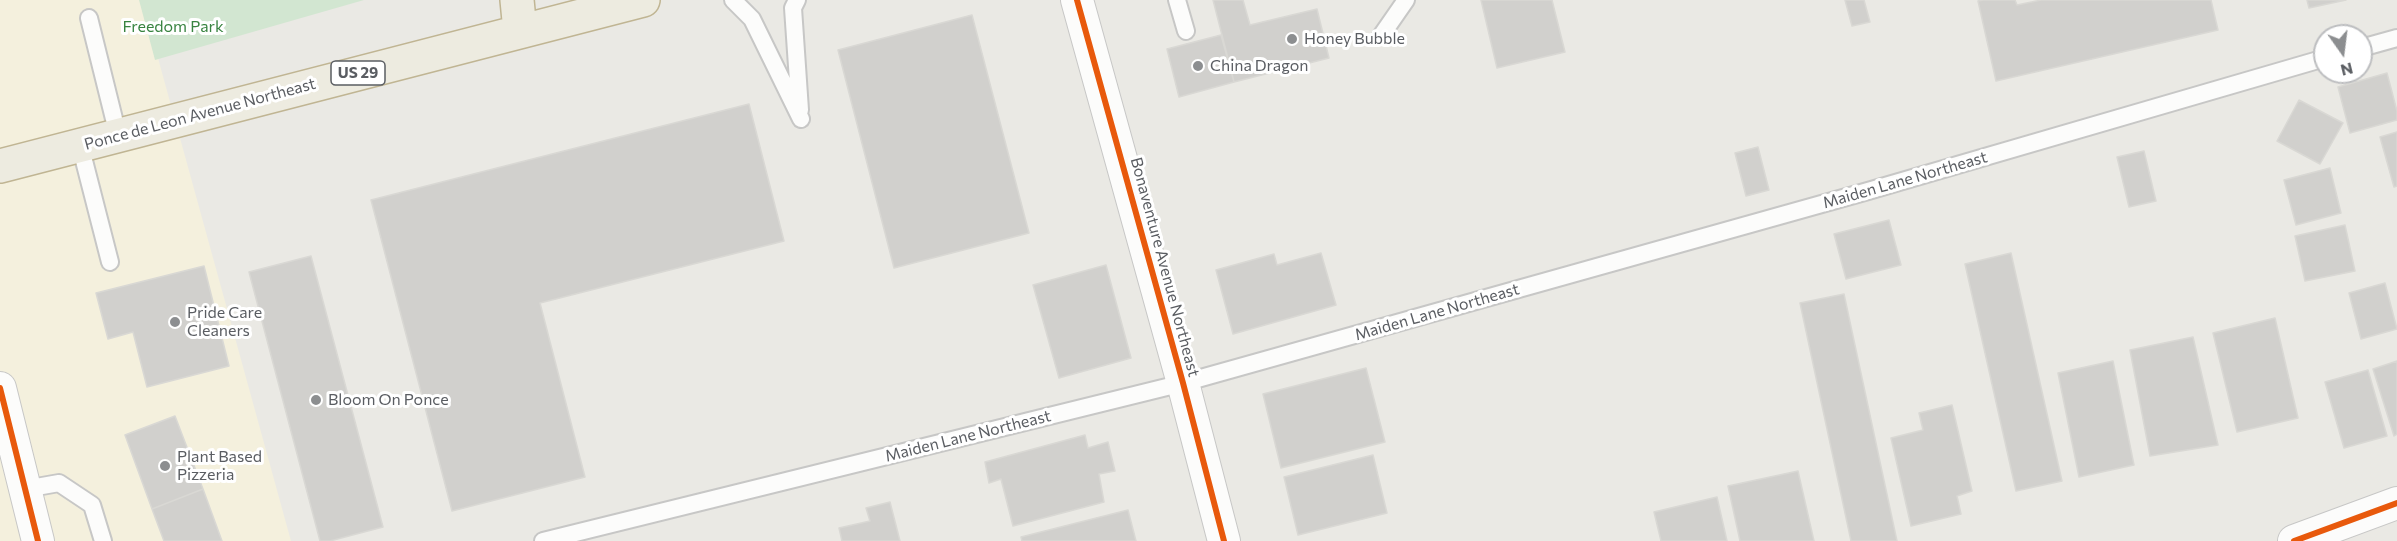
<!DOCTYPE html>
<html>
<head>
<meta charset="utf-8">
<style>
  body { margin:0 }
  #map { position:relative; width:2397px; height:541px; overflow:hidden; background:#eae9e4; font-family:Commissioner,sans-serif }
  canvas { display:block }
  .north { position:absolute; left:2313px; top:24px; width:60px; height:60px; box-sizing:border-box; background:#fff; border:2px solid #bdbec0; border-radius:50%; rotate:166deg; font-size:16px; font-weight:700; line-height:24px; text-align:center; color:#5a5d62 }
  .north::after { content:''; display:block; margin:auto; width:21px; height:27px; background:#8c8e90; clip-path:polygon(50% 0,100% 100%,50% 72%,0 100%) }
</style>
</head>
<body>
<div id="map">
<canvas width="2397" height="541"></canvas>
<div class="north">N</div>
</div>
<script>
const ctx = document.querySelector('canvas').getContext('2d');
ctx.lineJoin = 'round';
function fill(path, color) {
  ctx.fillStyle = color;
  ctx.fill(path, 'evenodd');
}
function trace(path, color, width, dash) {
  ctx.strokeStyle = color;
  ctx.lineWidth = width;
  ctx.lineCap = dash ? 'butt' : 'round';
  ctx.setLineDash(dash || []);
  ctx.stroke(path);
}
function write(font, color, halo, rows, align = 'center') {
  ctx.font = font + ' Commissioner,sans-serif';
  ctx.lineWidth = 6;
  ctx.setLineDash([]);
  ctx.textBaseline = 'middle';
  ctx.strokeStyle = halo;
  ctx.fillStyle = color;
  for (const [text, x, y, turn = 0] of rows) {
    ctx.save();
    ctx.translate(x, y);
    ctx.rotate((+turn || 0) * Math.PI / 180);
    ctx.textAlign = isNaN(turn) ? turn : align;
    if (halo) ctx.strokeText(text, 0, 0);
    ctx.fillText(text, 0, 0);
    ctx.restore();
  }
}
fill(new Path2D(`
  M0,0H142L291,541H0Z`), '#f4f0dd');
fill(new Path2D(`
  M139,0H364L155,60Z`), '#d2e6d1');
const building = new Path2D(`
  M1213,0H1243L1250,25L1317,9L1329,58L1234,82Z
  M1481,0H1552L1565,52L1497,68Z
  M1845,0H1864L1870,22L1852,26Z
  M1983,0H2015L2017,5L2041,0H2211L2218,30L1996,81L1978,1Z
  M2307,0H2346L2309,8Z
  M972,15L1029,233L894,268L838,50Z
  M1221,35L1234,82L1179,97L1167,49Z
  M2387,73L2397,111V120L2350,133L2338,87Z
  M2299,100L2343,123L2320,164L2277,141Z
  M749,104L784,241L540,303L585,477L452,511L371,200Z
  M2397,132V186L2394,187L2380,137Z
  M1758,147L1769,190L1746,196L1735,153Z
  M2144,151L2156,201L2129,207L2117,157Z
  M2330,168L2341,213L2296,225L2284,180Z
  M1889,220L1901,265L1846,279L1834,234Z
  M2345,225L2355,271L2305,281L2295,236Z
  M1321,253L1336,305L1233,334L1216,270L1274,254L1277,265Z
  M2011,253L2062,481L2016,491L1965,264Z
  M311,256L383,527L330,541H320L249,272Z
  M1106,265L1131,358L1059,378L1033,285Z
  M204,266L229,366L147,387L133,332L108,339L96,293Z
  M2385,283L2397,329L2361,339L2349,293Z
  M1844,294L1897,541H1851L1800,303Z
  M2275,318L2298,418L2237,432L2213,333Z
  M2193,337L2218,445L2150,456L2130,350Z
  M2113,361L2134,465L2079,477L2058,373Z
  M2397,361V434L2394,436L2373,369Z
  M1366,368L1385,442L1281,468L1263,394Z
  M2368,370L2387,436L2344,448L2325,382Z
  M1952,405L1972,491L1957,496L1961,514L1911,526L1891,438L1923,430L1919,413Z
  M175,416L203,489L152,509L125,435Z
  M1085,435L1088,448L1108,442L1115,471L1099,474L1104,502L1013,526L1001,479L989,483L985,462Z
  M1373,455L1387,513L1298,535L1284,477Z
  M1798,471L1814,541H1740L1728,486Z
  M203,489L222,541H164L152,509Z
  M1717,497L1727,541H1661L1654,512Z
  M890,502L900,541H842L839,528L870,521L866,508Z
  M1128,510L1136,541H1022L1021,537Z`);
fill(building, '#d1d0cd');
trace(building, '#d9d8d4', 1.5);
const lane = new Path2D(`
  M733,0L752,19L801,119
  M797,0L793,8L800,110
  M1177,0L1186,31
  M89,18L118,135
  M1381,36L1406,0
  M2361,48L2397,38
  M80,145L110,262
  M25,489L59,483L92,505L103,541
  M543,541L1183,383L1868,191L2325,58`);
const street = new Path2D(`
  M1077,0L1183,383L1224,541
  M0,388L38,541
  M2294,541L2397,503`);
const highway = new Path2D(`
  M517,0L520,31
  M0,166L643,0`);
trace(lane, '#c7c7c6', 20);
trace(street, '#c7c7c6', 34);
trace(highway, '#c0b593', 36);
trace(lane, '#fcfcfb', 16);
trace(street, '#fcfcfb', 32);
trace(highway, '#edebe0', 33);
trace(new Path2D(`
  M1077,0L1183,383L1224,541
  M0,388L38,541
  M2294,541L2397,503`), '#e8590c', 6);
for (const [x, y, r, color] of [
  [1292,39,6,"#8c8e90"],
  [1198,66,6,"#8c8e90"],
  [175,322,6,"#8c8e90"],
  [316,400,6,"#8c8e90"],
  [165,466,6,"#8c8e90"]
]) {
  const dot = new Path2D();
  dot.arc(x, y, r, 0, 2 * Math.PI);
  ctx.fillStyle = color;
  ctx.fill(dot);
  trace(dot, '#fff', 2);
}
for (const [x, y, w] of [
  [358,73,54]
]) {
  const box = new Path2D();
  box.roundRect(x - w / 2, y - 12, w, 24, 4.5);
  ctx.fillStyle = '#fff';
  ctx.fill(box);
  trace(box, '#5a5d62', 1.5);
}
write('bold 15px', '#5a5d62', null, [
  ["US 29",358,73]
]);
write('16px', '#388340', '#fff', [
  ["Freedom Park",173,27]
]);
write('16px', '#5a5d62', '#fff', [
  ["Honey Bubble",1304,39],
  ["China Dragon",1210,66],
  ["Pride Care",187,313],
  ["Cleaners",187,331],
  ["Bloom On Ponce",328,400],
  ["Plant Based",177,457],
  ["Pizzeria",177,475]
], 'left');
write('16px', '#5a5d62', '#fff', [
  ["Ponce de Leon Avenue Northeast",200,114,-15],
  ["Maiden Lane Northeast",1905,180,-16],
  ["Bonaventure Avenue Northeast",1165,267,75],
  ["Maiden Lane Northeast",1437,312,-16],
  ["Maiden Lane Northeast",968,436,-14]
]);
</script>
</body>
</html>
